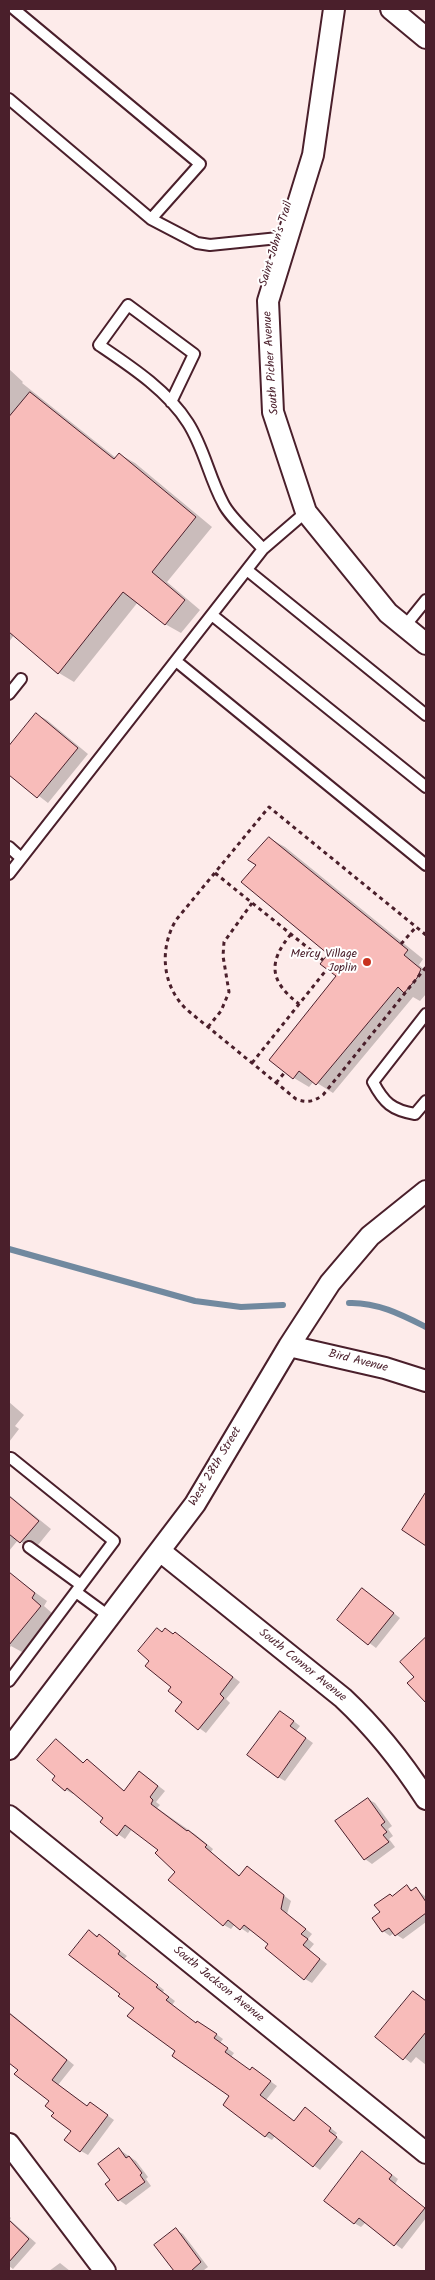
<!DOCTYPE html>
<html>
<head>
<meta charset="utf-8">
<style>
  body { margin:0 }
  #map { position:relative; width:435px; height:2280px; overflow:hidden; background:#fdebea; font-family:Kalam,sans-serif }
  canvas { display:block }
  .frame { position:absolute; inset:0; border:10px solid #4a1f2b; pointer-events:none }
</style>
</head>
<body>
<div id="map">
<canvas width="435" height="2280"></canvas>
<div class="frame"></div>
</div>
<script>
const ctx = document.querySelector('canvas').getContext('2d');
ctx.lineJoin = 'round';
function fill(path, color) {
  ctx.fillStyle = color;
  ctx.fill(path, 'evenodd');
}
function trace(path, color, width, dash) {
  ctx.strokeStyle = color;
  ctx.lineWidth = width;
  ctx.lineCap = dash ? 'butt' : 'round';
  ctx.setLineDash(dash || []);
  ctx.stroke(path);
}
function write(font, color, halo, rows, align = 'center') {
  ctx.font = font + ' Kalam,sans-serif';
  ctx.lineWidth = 4;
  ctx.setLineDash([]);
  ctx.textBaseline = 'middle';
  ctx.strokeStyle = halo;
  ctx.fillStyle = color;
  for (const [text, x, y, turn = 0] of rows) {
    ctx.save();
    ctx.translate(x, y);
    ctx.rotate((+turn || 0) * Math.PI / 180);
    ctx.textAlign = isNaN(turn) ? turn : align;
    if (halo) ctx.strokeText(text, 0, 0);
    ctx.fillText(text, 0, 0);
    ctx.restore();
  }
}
fill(new Path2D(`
  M9,369L23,382L22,383L116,458L119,454L135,463L212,527L167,582L200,610L181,633L165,624L138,602L74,682L59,673L14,635L9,642Z
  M36,714L47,720L88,754L48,803L9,773V748Z
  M269,838L285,847L423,959L419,965L426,971V994L420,1001L413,997L333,1093L314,1081L309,1087L294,1078L338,976L330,954L258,865Z
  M9,1402L24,1415L15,1426L19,1429L9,1442Z
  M426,1494V1545L403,1530Z
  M9,1495L51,1529L34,1550L18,1540L9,1551Z
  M14,1577L47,1601L44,1606L53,1614L22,1652L11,1646L9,1649V1579L11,1580Z
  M363,1589L400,1618L376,1648L339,1620Z
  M166,1630L182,1638L240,1682L226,1699L230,1703L206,1733L176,1711L184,1702L173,1686L163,1633Z
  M426,1639V1701L409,1683L416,1677L402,1662Z
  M287,1716L300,1726L296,1731L313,1743L285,1781L278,1777Z
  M63,1745L85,1764L87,1761L94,1765L125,1792L140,1773L147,1777L165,1791L156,1802L160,1805L157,1808L196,1835L213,1849L211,1852L240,1876L254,1872L291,1901L287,1914L312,1934L308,1939L314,1944L309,1950L327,1964L312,1983L305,1979L269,1944L251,1929L248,1933L235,1924L231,1929L224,1925L176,1872L159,1850L132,1829L125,1839L118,1834L102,1822L105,1818L74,1792L73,1794L66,1790L54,1780L57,1776Z
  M368,1799L375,1803L392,1826L388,1829L393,1836L389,1839L395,1847L372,1864L365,1859Z
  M407,1887L413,1890L416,1889L426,1897V1922L403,1939L394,1933L390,1936L383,1931L374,1918L381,1913L393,1897Z
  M90,1932L106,1940L127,1956L124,1959L164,1990L163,1992L175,2001L172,2005L197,2024L205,2026L223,2039L220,2043L234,2053L231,2057L251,2071L259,2073L277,2086L266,2100L295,2122L306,2109L337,2133L335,2136L343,2142L320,2170L275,2136L272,2140L265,2136L231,2096L177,2051L122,1994Z
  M413,1992L426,2001V2065L416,2057L411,2063L376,2036Z
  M9,2012L74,2065L58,2085L88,2107L97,2108L114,2120L88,2155L81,2151L73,2130L56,2112L50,2101L9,2061L12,2054L9,2051Z
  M120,2150L136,2161L148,2177L146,2179L151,2186L126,2205L119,2200L107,2184L112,2180Z
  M369,2157L398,2179L395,2184L426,2209V2218L402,2249L366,2222L361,2227L354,2223Z
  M9,2216L11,2218L10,2220L36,2243L13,2269L9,2266Z
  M176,2230L183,2234L208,2267L204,2270L205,2271H175L155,2245Z
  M60,2263L70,2271H49Z`), '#0003');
trace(new Path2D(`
  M9,1249L195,1301L241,1307L283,1305
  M349,1303C377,1302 402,1315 426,1327`), '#71899f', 6);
const building = new Path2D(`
  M30,392L114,459L119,453L196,517L152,572L185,600L165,625L123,592L58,674L9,632V417Z
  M36,713L78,748L37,798L9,775V746Z
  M269,837L408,950L404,955L421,969L417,978L404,993L398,987L316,1085L299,1071L293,1079L269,1060L336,976L320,964L328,954L241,882L256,865L248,860Z
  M426,1492V1546L402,1530Z
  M9,1496L39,1521L20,1543L9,1534Z
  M9,1572L35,1593L32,1598L41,1606L9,1645Z
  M362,1588L394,1613L368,1645L337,1620Z
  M157,1628L162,1632L165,1628L173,1634L175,1632L233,1677L220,1694L224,1698L198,1730L175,1711L182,1702L168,1691L171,1687L145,1666L149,1661L138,1651Z
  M426,1637V1703L407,1683L414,1677L400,1662Z
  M280,1711L294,1721L290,1726L306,1738L278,1778L247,1755Z
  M56,1739L83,1763L87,1759L124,1791L139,1771L158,1786L150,1797L153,1800L151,1804L187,1831L188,1830L207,1845L205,1847L239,1876L247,1866L284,1895L281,1909L306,1929L301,1934L308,1939L303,1945L320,1959L304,1980L265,1948L268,1944L244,1925L240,1930L228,1920L223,1926L168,1880L175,1872L155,1853L158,1850L125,1825L117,1836L100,1822L103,1818L67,1788L65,1791L52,1780L55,1776L37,1760Z
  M368,1798L385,1822L381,1825L387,1832L383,1835L389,1842L364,1860L335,1821Z
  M407,1885L411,1891L416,1887L426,1902V1913L395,1936L389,1928L382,1932L372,1918L380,1912L374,1905L390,1894L392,1896Z
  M89,1930L97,1937L99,1934L120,1951L118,1954L158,1985L156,1987L169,1997L166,2000L196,2023L197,2021L217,2034L214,2038L228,2048L225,2052L250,2070L252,2067L271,2081L260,2095L294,2121L305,2107L331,2128L329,2131L337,2137L313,2167L269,2132L265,2137L223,2105L229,2096L172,2056L175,2051L127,2016L134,2008L118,1996L120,1994L69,1955Z
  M413,1991L426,2001V2032L403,2060L375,2037Z
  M9,2013L67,2060L52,2080L87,2106L90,2102L108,2115L80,2152L64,2140L71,2131L51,2116L54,2113L45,2106L49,2101L14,2074L18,2070L9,2063Z
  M119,2148L126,2158L129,2156L142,2173L140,2175L145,2182L118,2201L105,2184L110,2180L98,2164Z
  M362,2151L392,2175L389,2179L425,2208L394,2246L359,2218L354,2224L324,2201Z
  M9,2220L29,2239L9,2262Z
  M176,2228L201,2262L191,2271H174L154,2245Z`);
fill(building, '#f8bcba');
trace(building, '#4a1f2b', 1);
const lane = new Path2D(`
  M14,9L200,164L151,219
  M9,99L151,219L197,243L210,245L288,237
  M171,402L194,354L128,305L99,345C130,366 167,390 188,423C204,448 209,477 223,503C230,518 252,536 263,549L306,512
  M247,570L426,715
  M212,615L426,787
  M405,626L426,600
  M176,661L426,865
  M9,694L21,679
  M9,847L21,858
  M9,874L263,549
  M426,1014L373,1082C384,1103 392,1110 415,1114L426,1101
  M29,1547L81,1585
  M76,1592L110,1617
  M9,1681L114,1541L11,1458`);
const street = new Path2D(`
  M334,9L313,155L268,301L273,412L306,512L388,613L426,644
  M391,9L426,38
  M289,1346L385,1368L426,1381
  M160,1551L343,1698C375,1728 402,1762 426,1799
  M9,1749L195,1504L289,1346L330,1283L370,1236L426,1191
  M9,1816L426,2153
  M9,2144L105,2271`);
trace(lane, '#4a1f2b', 14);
trace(street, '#4a1f2b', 24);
trace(new Path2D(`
  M215,873L323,960
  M291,934C268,962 269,981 299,1004
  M426,935L269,807L176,920C159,949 162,985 186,1009L296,1099C307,1103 313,1102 323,1095L426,967
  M401,944L416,927
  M208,1027L221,1011L229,992L223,956L224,942L252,903
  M252,1063L327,969
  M276,1083L285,1072`), '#4a1f2b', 3, [4, 4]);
trace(lane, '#fff', 10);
trace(street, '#fff', 20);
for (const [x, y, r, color] of [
  [367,962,5,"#c8321e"]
]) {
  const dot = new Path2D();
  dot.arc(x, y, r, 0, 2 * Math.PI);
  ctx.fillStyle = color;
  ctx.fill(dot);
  trace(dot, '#fff', 2);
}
write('12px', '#4a1f2b', '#fff', [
  ["Saint John's Trail",277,244,-73],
  ["South Picher Avenue",272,363,-94],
  ["Bird Avenue",358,1362,14],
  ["West 28th Street",216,1467,-59],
  ["South Connor Avenue",302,1666,39],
  ["South Jackson Avenue",218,1985,39]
]);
write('12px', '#4a1f2b', '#fff', [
  ["Mercy Village",357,955],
  ["Joplin",357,969]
], 'right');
</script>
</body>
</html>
